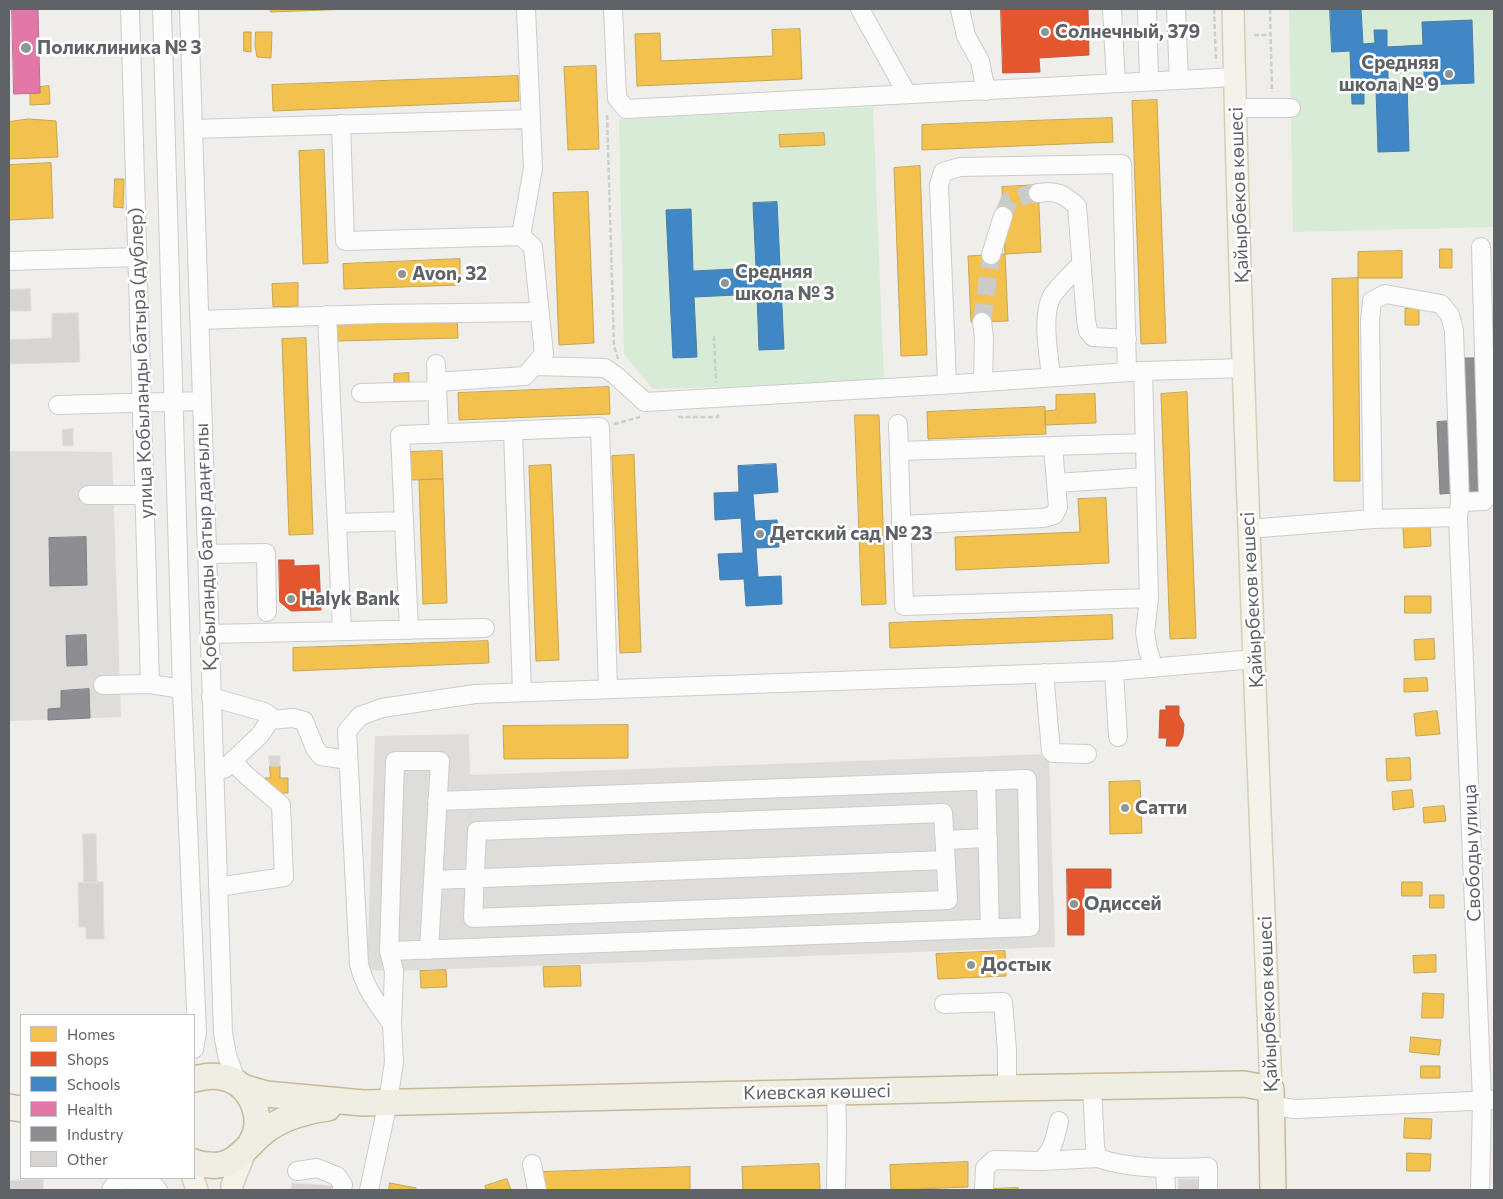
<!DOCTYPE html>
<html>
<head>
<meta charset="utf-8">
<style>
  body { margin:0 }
  #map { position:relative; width:1503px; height:1199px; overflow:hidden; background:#efeeea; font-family:Commissioner,sans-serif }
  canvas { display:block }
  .frame { position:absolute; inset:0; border:10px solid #5f6368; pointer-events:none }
  .legend { position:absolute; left:20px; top:1014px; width:175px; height:165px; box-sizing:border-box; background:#fff; border:1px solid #bfc1c3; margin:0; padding:6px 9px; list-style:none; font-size:15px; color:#5f6368 }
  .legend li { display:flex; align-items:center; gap:10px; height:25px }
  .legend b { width:25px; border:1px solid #bfc1c3 }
</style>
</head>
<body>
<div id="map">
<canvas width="1503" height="1199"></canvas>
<div class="frame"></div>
<ul class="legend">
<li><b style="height:14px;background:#f2c14e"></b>Homes</li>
<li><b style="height:14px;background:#e4572e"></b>Shops</li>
<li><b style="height:14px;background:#3f88c5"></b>Schools</li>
<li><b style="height:14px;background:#e377a8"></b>Health</li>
<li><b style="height:14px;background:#8d8d92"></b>Industry</li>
<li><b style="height:14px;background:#d6d5d3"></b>Other</li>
</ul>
</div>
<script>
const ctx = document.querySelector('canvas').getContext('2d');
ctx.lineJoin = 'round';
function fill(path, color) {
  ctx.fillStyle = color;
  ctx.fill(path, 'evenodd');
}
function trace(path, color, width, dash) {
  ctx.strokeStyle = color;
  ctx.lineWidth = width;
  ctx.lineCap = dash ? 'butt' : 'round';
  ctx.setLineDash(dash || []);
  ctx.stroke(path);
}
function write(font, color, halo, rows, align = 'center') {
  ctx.font = font + ' Commissioner,sans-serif';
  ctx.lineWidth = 5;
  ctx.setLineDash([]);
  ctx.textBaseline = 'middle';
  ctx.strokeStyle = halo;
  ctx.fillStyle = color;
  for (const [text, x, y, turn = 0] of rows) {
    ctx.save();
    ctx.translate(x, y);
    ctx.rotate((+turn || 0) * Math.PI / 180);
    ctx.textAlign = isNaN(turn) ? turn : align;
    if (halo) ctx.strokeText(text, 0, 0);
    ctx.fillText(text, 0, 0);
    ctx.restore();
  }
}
fill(new Path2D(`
  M9,451L112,452L121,717L9,721Z
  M469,734L470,775L1049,754L1055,947L394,971L367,970L375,736Z`), '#dfddda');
fill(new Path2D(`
  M1289,9H1494V227L1293,232Z
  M873,107L884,382L653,389L624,354L619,119Z`), '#d8ebd6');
const homes = new Path2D(`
  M270,9H352L271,12Z
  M800,29L802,79L637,86L635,34L660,33L661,61L773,56L772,30Z
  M244,32H251V52L244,51Z
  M256,32H272L271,58L257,57L255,46Z
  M596,66L599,149L568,150L564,67Z
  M518,76L519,101L273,111L272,85Z
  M49,86L50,104L30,105V93H40V87Z
  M1157,100L1166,343L1141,344L1132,101Z
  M1112,118L1113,142L922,150V125Z
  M29,119L56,121L58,157L9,159V122Z
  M824,133L825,145L780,147L779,135Z
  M324,150L328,263L303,264L299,151Z
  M51,163L53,218L9,220V165Z
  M920,166L927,355L901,356L894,168Z
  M115,179H124L123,208L114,207Z
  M1038,185L1041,252L1005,254L1008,321L971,322L968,256L1005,254L1002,187Z
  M588,192L594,343L559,345L553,193Z
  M1440,249H1452V268H1440Z
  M1402,251V278H1358V252Z
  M460,259V285L344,289L343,264Z
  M1358,278L1360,481H1334L1332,279Z
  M298,283V306L273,307L272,284Z
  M1419,308V325H1405V309Z
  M457,317L458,338L337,341L334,319Z
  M306,338L313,534L289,535L282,339Z
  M409,373V384L394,385V374Z
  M609,387L610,414L459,420L458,393Z
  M1187,392L1196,638L1170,639L1161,394Z
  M1095,394L1096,423L1045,425V411L1056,410V395Z
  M1045,407L1046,434L928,439L927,412Z
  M855,415H879L886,604L862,605Z
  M442,451L443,479L411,480L410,452Z
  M634,455L641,652L620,653L612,456Z
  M551,465L559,660L536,661L529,466Z
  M443,479L447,603L423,604L419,480Z
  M1106,498L1109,563L956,570L955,537L1080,532L1078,499Z
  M1430,526L1431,546L1404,548L1403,528Z
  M1405,596H1431V613H1405Z
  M1112,615L1113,639L890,648L889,623Z
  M1434,639L1435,659L1415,660L1414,640Z
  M488,641L489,663L293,671V648Z
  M1427,678L1428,691L1404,692V679Z
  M1437,711L1440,734L1416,736L1414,714Z
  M628,725V758L504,759L503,726Z
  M1410,758L1411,780L1387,781L1386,759Z
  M270,766H280V778H288V793H262V778H270Z
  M1140,781L1142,833L1110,834L1109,782Z
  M1412,790L1414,807L1393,810L1392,792Z
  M1444,806L1446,821L1424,823L1423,808Z
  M1402,882H1422V896H1402Z
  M1430,895H1444V908H1430Z
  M1005,951L1006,976L938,979L936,954Z
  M1436,955V972L1414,973L1413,956Z
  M580,966L581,986L544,987L543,967Z
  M446,970L447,987L421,988L420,971Z
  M1423,993L1444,994L1443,1018H1422Z
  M1411,1037L1441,1040L1439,1055L1410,1052Z
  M1421,1066H1440V1078H1421Z
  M1405,1118L1432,1119L1431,1139L1404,1138Z
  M1407,1153L1431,1154L1430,1171H1407Z
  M968,1162V1187L891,1190L890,1165Z
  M819,1164L820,1190H743L742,1167Z
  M690,1167V1190H544L543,1172Z
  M507,1179L511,1190H486L485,1186Z
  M390,1183L416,1188V1190H389Z
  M1018,1188V1190H991V1189Z`);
fill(homes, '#f2c14e');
trace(homes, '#c6a556', 1);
const shops = new Path2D(`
  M1001,9H1088L1089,55L1039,58L1040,72L1003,73Z
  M279,560H294V566L319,565L321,610L291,611L280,602Z
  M1166,706H1179V715L1184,724L1183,736L1178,746H1166L1167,738H1159L1160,710H1166Z
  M1067,869H1111V888H1084V935H1068Z`);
fill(shops, '#e4572e');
trace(shops, '#bc5b3f', 1);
const schools = new Path2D(`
  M1330,9H1361L1363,44L1375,43L1374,30H1387V47L1423,45L1422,22L1472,20L1474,83L1424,85V63L1388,65V84L1407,83L1409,151L1378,152L1376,90L1364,91V104H1352L1350,51L1332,52Z
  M777,202L784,349L759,350L757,294L694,297L697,357L673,358L666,210L691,209L693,271L756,268L753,203Z
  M776,464L778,492L753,494L755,521L777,520L779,547L756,548L758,577L781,576L782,604L746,606L744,579L720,580L718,554L743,553L741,518L715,520L714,493L739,492L738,466Z`);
fill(schools, '#3f88c5');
trace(schools, '#497da9', 1);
const health = new Path2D(`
  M12,9H38L40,93L14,94Z`);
fill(health, '#e377a8');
trace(health, '#bb7195', 1);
const industry = new Path2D(`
  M1464,358H1477L1480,492L1467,493Z
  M1451,421L1454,493L1440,494L1437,422Z
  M86,537L87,585L50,586L49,538Z
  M86,635L87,665L67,666L66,636Z
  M89,689L90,718L48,720V709L61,708V691Z`);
fill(industry, '#8d8d92');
trace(industry, '#7f8085', 1);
const building = new Path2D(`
  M30,289L31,311H9V290Z
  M78,313L80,362L9,364V340L52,338V314Z
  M73,429V446H63L62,430Z
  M269,756H280V766H270Z
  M83,834H96L97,883H84Z
  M103,882L104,939H86V927H79L78,883Z
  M43,1179V1190H9V1181Z
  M1179,1179H1198L1199,1190H1179Z
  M292,1183L334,1186L333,1190H291Z`);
fill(building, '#d6d5d3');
trace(building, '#deddd9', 1);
trace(new Path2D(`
  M1003,216L1009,201L1030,194L1038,193
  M982,322L991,255`), '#cbcbca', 18, [18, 9]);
const minor = new Path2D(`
  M130,9L150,684L182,689
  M162,9L182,689L197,1032L194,1049
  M189,9L223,1033L227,1055L237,1083
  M613,9L617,98L626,109L1235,77
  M860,9L907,94
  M960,9L966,36L980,61L986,91
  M1112,9L1116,83
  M1147,9L1149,81
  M1176,9L1179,80
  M1236,108H1291
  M341,124L345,241L521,236
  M193,129L530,119
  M1038,193C1057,190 1063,194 1077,206L1086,320L1088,331L1093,337L1127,339
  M991,255L1003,216
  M9,261L138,257
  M327,315L342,631
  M199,320L377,314L540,312
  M982,322L984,338L983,381
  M436,364L439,434
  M534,366L605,368L615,375L645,402L956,384L1143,371L1244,368
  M1143,371L1149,598L1145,632L1148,650L1154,668
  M1051,377C1049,355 1041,316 1052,296C1060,284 1072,274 1081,264
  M436,382L525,376L544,354L533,247L521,236L533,168L526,9
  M947,383L939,185L943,172L960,167L1122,164L1127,372
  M361,393L436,391
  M58,405L202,401
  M898,424L904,606L1149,598
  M513,431L522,692
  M899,451L1145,443
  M1056,483L1146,477
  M88,495H145
  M1460,502L1484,501L1488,495L1481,247
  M1373,519L1370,321L1372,301L1385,294L1441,304L1450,315L1454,331L1460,502L1458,517L1482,1100L1480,1190
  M337,523L404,521
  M901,525L1043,518L1054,515L1058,507L1053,446
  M1248,529L1373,519L1458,517
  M207,554L266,553L267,612
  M409,630L400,435L600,427L608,689
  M209,634L485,628
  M1114,671L1118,737
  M1044,673L1051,751L1053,753L1087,754
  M103,685L150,684
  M211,697L264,712L269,715L270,720L293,718L304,721L315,748L321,756L348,760
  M224,769L260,735L270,720
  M986,780L990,928
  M943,813L948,900L473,918L477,831Z
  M945,840L988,838
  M433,880L946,860
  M218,887L284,877L281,805L246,775L232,761
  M389,951L1030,927L1027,779L437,801
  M944,1004L1003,1002L1007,1050V1088
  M392,1024C377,1003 365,989 359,964L347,731L360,716L382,708L475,694L1114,671L1255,659
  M1092,1087L1095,1147L1098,1158C1132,1170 1172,1168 1208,1167V1190
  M1271,1106L1296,1109L1494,1100
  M1041,1161L1098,1158
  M532,1164L537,1190
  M1165,1168L1166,1190
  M297,1171L317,1168L337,1176L343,1185L342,1190
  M111,1190L118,1180C132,1180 149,1177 158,1190
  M369,1190L388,1102L394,1062L392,1024L394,971L389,951L395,761H440L429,950
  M836,1190L837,1129L836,1092
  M984,1190L985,1168L994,1160L1041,1161C1054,1148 1055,1139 1059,1121`);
const major = new Path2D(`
  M1233,9C1241,369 1257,729 1271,1089
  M193,1178L197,1190
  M232,1190V1185L245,1152`);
const highway = new Path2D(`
  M194,1079C203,1077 211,1075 221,1077C245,1080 261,1107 256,1131C255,1135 252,1141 250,1145
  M242,1087L266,1094L363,1103L1007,1088L1244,1084L1271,1089L1273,1190
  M9,1107L21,1109
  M194,1162C199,1164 203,1165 209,1165C238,1169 248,1141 269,1128C287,1116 306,1111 328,1108`);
trace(minor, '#cbcccc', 20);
trace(major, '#d7ceb8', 24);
trace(highway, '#c8b996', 28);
trace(new Path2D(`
  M1214,9L1216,62
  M1270,9L1272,92
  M1254,35H1270
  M607,115L614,346L618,359
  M714,336L716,382
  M678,417H718V412
  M614,424L640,417`), '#cacfcc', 2.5, [5, 2.5]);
trace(minor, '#fdfcfc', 18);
trace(major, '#f4f2e9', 21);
trace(highway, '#f0ede3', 25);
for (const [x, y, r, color] of [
  [1045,32,5,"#919496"],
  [26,48,6,"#919496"],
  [1449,74,5,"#919496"],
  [402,274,5,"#919496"],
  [725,283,5,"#919496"],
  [760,534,5,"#919496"],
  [291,599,5,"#919496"],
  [1125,808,5,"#919496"],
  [1074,904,5,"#919496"],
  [971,965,5,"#919496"]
]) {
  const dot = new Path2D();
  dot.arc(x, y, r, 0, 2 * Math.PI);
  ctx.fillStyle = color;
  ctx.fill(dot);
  trace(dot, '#fff', 2);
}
write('bold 19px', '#5f6368', '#fff', [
  ["Солнечный, 379",1055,32],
  ["Поликлиника № 3",37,48],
  ["Средняя",1439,63,"right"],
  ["школа № 9",1439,85,"right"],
  ["Средняя",735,272],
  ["школа № 3",735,294],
  ["Avon, 32",412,274],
  ["Детский сад № 23",770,534],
  ["Halyk Bank",301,599],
  ["Сатти",1135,808],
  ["Одиссей",1084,904],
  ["Достык",981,965]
], 'left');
write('19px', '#5f6368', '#fff', [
  ["Қайырбеков көшесі",1239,195,-92],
  ["улица Кобыланды батыра (дублер)",141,363,-92],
  ["Қобыланды батыр даңғылы",206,547,-92],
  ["Қайырбеков көшесі",1252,600,-93],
  ["Свободы улица",1472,853,-92],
  ["Қайырбеков көшесі",1268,1004,-92],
  ["Киевская көшесі",817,1092,-1]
]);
</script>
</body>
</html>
